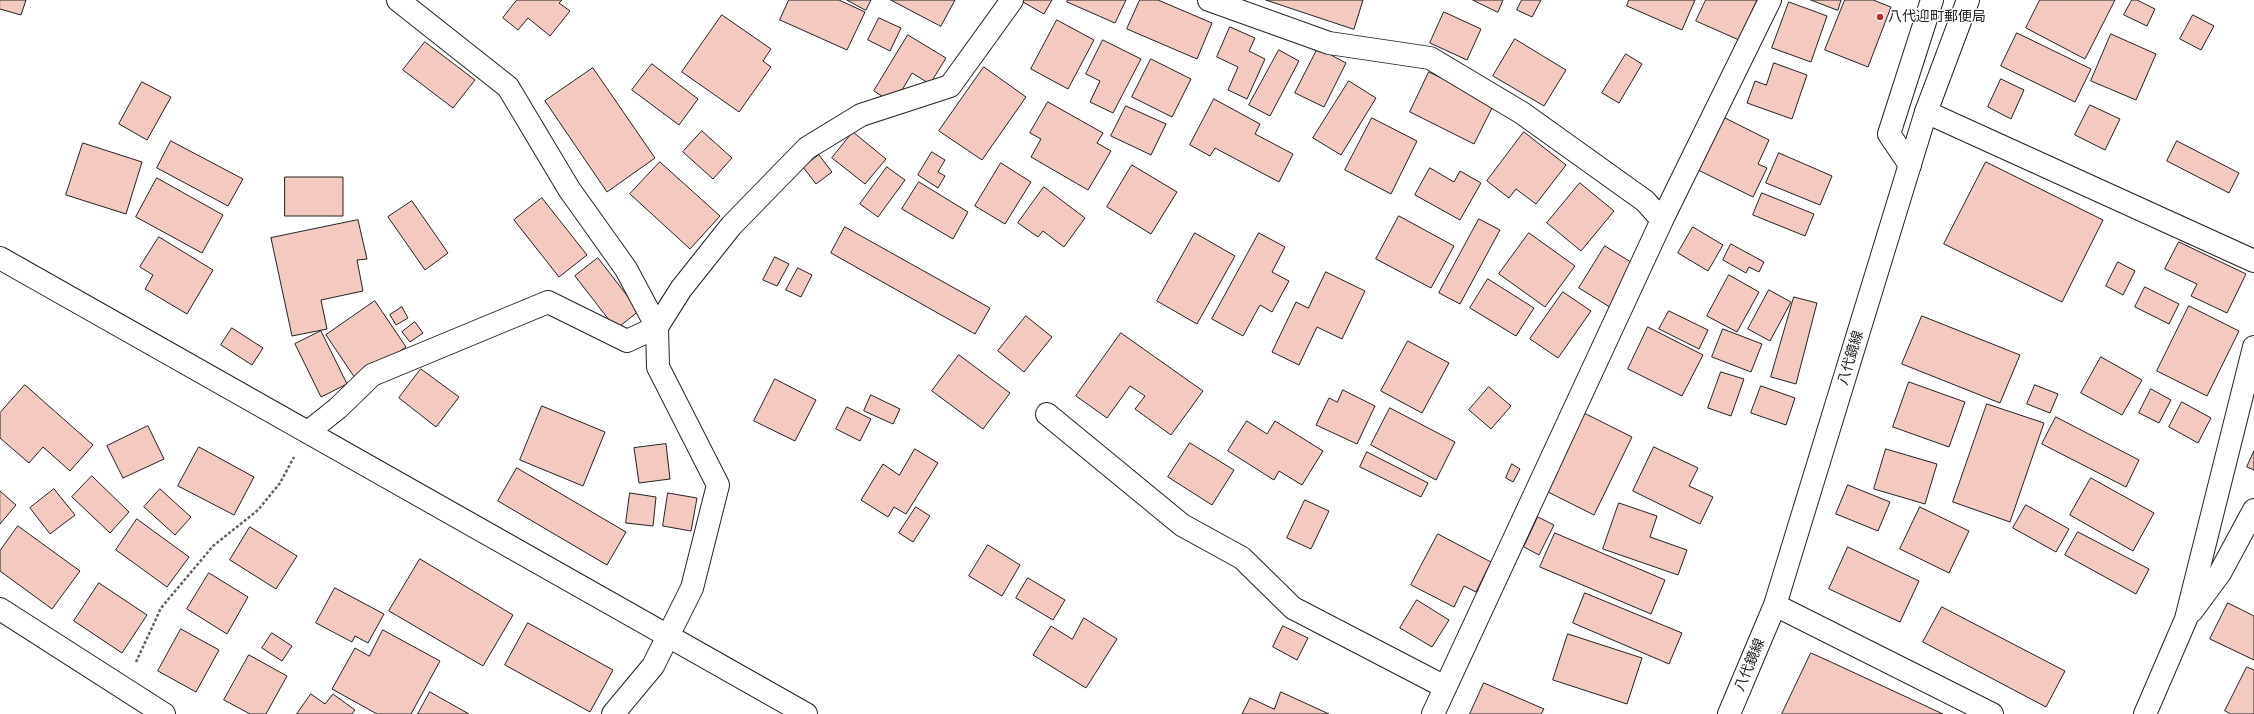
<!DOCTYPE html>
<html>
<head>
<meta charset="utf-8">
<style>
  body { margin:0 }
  canvas { display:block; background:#fff }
</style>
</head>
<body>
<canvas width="2254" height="714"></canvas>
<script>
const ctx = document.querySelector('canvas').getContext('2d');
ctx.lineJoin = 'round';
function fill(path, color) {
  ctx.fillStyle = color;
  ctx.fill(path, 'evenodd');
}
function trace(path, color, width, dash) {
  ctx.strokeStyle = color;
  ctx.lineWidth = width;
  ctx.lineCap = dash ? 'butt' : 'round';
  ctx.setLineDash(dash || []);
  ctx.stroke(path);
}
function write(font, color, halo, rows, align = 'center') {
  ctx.font = font + ' "Libre Baskerville","Noto Sans JP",serif';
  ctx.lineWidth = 3;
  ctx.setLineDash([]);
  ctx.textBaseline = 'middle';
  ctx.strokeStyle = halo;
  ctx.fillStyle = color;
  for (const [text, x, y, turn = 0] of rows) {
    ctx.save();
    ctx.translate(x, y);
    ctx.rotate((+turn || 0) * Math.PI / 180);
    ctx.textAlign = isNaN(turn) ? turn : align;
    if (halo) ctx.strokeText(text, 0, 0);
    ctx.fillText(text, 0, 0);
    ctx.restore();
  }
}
const building = new Path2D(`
  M0,0H26L21,15L0,9Z
  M517,0H562L559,3L570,11L550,36L528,18L518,30L503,18Z
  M789,0H839L865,12L847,50L780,20Z
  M847,0H871L866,10Z
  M891,0H955L941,26Z
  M1024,0H1052L1044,14L1023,2Z
  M1068,0H1126L1115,23L1067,2Z
  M1140,0H1158L1212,23L1197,59L1127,29Z
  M1266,0H1363L1354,29Z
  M1473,0H1503L1498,12Z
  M1522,0H1541L1532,17L1517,10Z
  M1629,0H1695L1682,30L1627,6Z
  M1706,0H1757L1739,40L1696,21Z
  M1811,0H1841L1838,10Z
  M1845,0H1873L1891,7L1868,67L1825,50Z
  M2040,0H2115L2085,59L2026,28Z
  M2132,0H2137L2155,9L2147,26L2124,15Z
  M1789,2L1827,16L1811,62L1772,48Z
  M1444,12L1481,29L1467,60L1430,43Z
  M722,15L771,49L763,61L771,67L739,112L682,72Z
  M2193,15L2214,26L2201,50L2180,39Z
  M879,18L901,28L890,51L868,40Z
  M1057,20L1094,40L1068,89L1031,69Z
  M1230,27L1255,38L1249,51L1265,59L1247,99L1228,90L1238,67L1217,57Z
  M2017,33L2091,69L2075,102L2001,66Z
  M2111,34L2156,54L2136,100L2091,81Z
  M908,35L946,58L930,84L912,73L894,104L874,91Z
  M1515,39L1566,70L1544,106L1493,76Z
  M1103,40L1141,59L1113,113L1090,102L1100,81L1086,74Z
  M425,42L475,80L453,108L403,70Z
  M1318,48L1346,63L1324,107L1295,93Z
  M1279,50L1299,61L1270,116L1249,105Z
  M1626,54L1642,64L1619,103L1602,93Z
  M1151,59L1191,79L1172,117L1132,97Z
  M1774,63L1807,75L1792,119L1747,103L1755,81L1766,85Z
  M652,64L698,99L679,125L632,90Z
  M984,67L1026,97L982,160L939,131Z
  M593,68L655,158L607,192L545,101Z
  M1429,72L1494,104L1474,144L1410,112Z
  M2001,79L2024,90L2011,119L1988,107Z
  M1349,81L1376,98L1341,155L1313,138Z
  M142,82L171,97L147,140L119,124Z
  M1214,99L1260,124L1255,134L1293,154L1279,182L1215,148L1210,156L1190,145Z
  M1048,102L1103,133L1097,143L1111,151L1088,190L1031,157L1041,139L1030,133Z
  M2090,105L2120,119L2105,150L2075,135Z
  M1126,106L1166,124L1151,155L1111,136Z
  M1723,117L1769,140L1758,164L1767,168L1753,197L1698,170Z
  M1372,118L1417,141L1391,194L1345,170Z
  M702,131L732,158L713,179L683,152Z
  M853,132L886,159L865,184L832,158Z
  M1524,132L1566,165L1536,204L1516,189L1509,198L1487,181Z
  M171,141L243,179L228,206L157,168Z
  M2177,141L2239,173L2229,193L2167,161Z
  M83,143L142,162L126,214L66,195Z
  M932,152L945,160L938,172L945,176L938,188L918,175Z
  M1779,153L1832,176L1820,205L1766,183Z
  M819,155L832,172L816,184L803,167Z
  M660,162L720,216L690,249L630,194Z
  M1986,162L2103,220L2062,302L1944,244Z
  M1001,163L1031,182L1005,224L975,206Z
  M1132,165L1177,192L1151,234L1107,207Z
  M887,167L905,180L878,217L860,204Z
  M1430,168L1454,182L1460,171L1481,183L1460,220L1415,195Z
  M285,177H343V216H285Z
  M157,178L223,215L202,253L136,217Z
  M919,182L968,212L953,239L902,209Z
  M1580,183L1614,211L1581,251L1547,223Z
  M1044,187L1085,218L1064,247L1043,231L1038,237L1018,223Z
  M1762,193L1814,214L1805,236L1753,215Z
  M542,198L587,255L559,277L514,220Z
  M412,201L448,253L425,270L388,217Z
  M1399,216L1454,246L1431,288L1376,259Z
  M1479,219L1500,230L1460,304L1439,293Z
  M358,220L367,259L357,260L363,291L321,300L327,329L292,336L271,238Z
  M845,227L990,308L975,334L831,253Z
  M1693,227L1723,245L1708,271L1678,253Z
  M1195,233L1235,256L1197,324L1157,301Z
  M1259,233L1285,247L1272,272L1289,281L1272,312L1260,305L1243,336L1212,319Z
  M1529,233L1575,266L1545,307L1499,274Z
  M159,237L213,270L187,314L145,289L153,275L140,267Z
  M2179,242L2246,274L2227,313L2191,296L2197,284L2165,269Z
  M1731,244L1764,262L1759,272L1749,267L1746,273L1723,260Z
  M1605,246L1639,267L1613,309L1579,288Z
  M775,257L789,264L777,286L763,280Z
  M598,258L639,311L616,329L575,276Z
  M2118,262L2135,271L2123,295L2106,286Z
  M798,268L812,275L801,297L786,290Z
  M1326,272L1365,291L1342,339L1317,327L1299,365L1272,352L1296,302L1308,308Z
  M1729,275L1759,292L1737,332L1707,316Z
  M1488,279L1534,308L1516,336L1470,308Z
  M2145,287L2179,304L2169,324L2135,307Z
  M1769,290L1791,302L1770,341L1748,329Z
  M1563,292L1591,311L1558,358L1530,339Z
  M1794,297L1817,303L1796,384L1771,377Z
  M375,301L406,347L357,381L326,335Z
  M2189,306L2239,331L2207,396L2157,371Z
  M402,307L408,318L396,325L390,315Z
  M1669,311L1708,330L1699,349L1659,329Z
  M1026,316L1052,337L1024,372L998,351Z
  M1922,316L2020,355L2000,403L1902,364Z
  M415,322L423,333L410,342L402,332Z
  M1648,327L1703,355L1682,396L1628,369Z
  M232,328L263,348L252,365L221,345Z
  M1723,329L1762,344L1751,372L1712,357Z
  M321,331L347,384L321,397L295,344Z
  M1121,333L1203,391L1171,435L1135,409L1145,396L1130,386L1107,418L1076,396Z
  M1408,341L1449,363L1422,413L1381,391Z
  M959,355L1010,393L983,429L932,391Z
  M2101,357L2142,380L2122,415L2081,393Z
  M421,369L459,397L436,427L399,398Z
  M1721,372L1744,379L1731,416L1708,408Z
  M775,379L816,400L795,441L754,421Z
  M1909,382L1965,402L1949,447L1893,427Z
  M25,385L93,445L70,471L43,447L29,463L0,438V413Z
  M2035,385L2058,394L2050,413L2027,404Z
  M1761,386L1795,398L1786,425L1751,413Z
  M1489,387L1511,406L1491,429L1469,410Z
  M2151,389L2171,400L2159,423L2139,413Z
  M1343,390L1375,406L1357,444L1316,425L1329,398L1337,402Z
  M871,395L900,409L893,424L864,411Z
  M2182,402L2211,418L2198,443L2169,427Z
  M1987,404L2044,423L2010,522L1953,502Z
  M542,406L605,432L583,486L520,460Z
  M847,407L871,419L860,441L836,429Z
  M1390,408L1455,442L1436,480L1371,445Z
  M1578,410L1632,437L1594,515L1540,488Z
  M2056,417L2139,460L2126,487L2042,444Z
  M1247,421L1267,434L1275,421L1323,451L1302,485L1279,471L1274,480L1228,451Z
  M148,426L164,459L123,478L107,446Z
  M1190,443L1234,470L1212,505L1168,477Z
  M666,444L670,479L639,483L634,448Z
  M199,447L254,477L234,515L178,486Z
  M1654,447L1698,468L1689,486L1713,497L1700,524L1633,491Z
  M915,449L938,463L906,514L894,507L888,517L861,500L883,464L899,475Z
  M1886,449L1937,464L1925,504L1874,489Z
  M2254,451V470L2247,467Z
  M1367,452L1428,483L1421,497L1360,467Z
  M1512,464L1520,469L1513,482L1506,478Z
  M517,468L626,532L607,565L498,501Z
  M92,476L129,512L110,533L72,497Z
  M2091,478L2154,513L2133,551L2070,515Z
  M1848,485L1890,502L1878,531L1836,514Z
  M54,489L75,515L50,534L30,508Z
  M160,489L191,517L175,535L144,507Z
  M0,491L16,505L0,524Z
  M630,493L656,497L653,526L626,523Z
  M668,493L697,498L691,531L663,526Z
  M1305,500L1329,511L1311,549L1287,538Z
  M1619,503L1657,516L1650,537L1687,550L1678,575L1603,549Z
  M2026,505L2069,529L2056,552L2013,528Z
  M916,507L930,516L913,542L899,533Z
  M1920,507L1969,531L1949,573L1900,549Z
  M1538,517L1554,525L1539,555L1524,547Z
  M137,519L189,557L167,587L116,550Z
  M18,526L80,571L52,609L0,571V551Z
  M250,527L297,556L276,589L230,560Z
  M2078,532L2149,569L2136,594L2065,555Z
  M1555,533L1665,580L1651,614L1540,567Z
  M1438,534L1491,562L1476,592L1464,586L1454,607L1411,585Z
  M988,545L1020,565L1002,596L969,576Z
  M1848,547L1919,581L1900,622L1829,589Z
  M420,559L513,615L483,666L389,611Z
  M209,573L248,597L227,634L187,609Z
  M1028,578L1065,600L1053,620L1016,598Z
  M99,583L147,615L122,653L74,621Z
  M335,588L384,614L368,643L355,636L352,642L316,623Z
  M1585,593L1682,633L1669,664L1573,623Z
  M1417,600L1449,620L1432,647L1400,628Z
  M2228,603L2254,616V660L2210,639Z
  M1942,607L2065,671L2046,707L1923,642Z
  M1084,618L1117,639L1086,688L1033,655L1051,626L1072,639Z
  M528,623L613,670L590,712L505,665Z
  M1283,626L1308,638L1297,660L1273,647Z
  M181,629L219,650L196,692L158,671Z
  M383,630L440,661L411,714H377L332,689L355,648L369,656Z
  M272,633L292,646L282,661L262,648Z
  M1568,634L1642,658L1627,704L1553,680Z
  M1811,653L1831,662L1943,714H1782Z
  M249,655L287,676L266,714H250L224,700Z
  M2247,667L2254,670V714H2231L2225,711Z
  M1484,683L1544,709L1541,714H1470Z
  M430,692L469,714H418Z
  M1281,692L1329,714H1242L1250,698L1274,709Z
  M311,694L325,704L333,694L355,710L352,714H297Z`);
fill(building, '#f3c9c0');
trace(building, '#222', 1);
const minor = new Path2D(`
  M1209,0L1329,43L1430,58L1522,113L1645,201L1662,220
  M1926,112L2254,261
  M1910,165L1889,134L1932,0
  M1047,414L1182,525L1242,558L1293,608L1445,687
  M308,432L338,408L372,375L548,302L627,341L657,327L626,269L569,189L508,87L398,0
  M1775,605L1992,714
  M2192,611L2220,573L2254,510
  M613,714L653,666L692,588L718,485L658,367L657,327L681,289L731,226L807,148L861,115L950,86L1012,0
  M1433,714L1662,220L1770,0
  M2145,714L2186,619L2254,347`);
const tertiary = new Path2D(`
  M0,258L806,714
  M0,609L164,714`);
const primary = new Path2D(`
  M1729,714L1775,605L1926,112L1968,0`);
trace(minor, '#222', 24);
trace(tertiary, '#222', 24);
trace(primary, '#222', 24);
trace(new Path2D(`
  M136,662L161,608L213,546L258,510L280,483L294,457`), '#646464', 2.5, [3, 2]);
trace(minor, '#fff', 22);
trace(tertiary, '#fff', 22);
trace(primary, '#fff', 22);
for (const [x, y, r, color] of [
  [1880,17,4,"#c62828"]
]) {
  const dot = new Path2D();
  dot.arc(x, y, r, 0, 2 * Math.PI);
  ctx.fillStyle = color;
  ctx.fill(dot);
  trace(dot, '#fff', 1.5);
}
write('14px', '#222', '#fff', [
  ["八代迎町郵便局",1888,17]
], 'left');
write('14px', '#222', '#fff', [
  ["八代鏡線",1851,358,-73],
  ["八代鏡線",1750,665,-67]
]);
</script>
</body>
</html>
